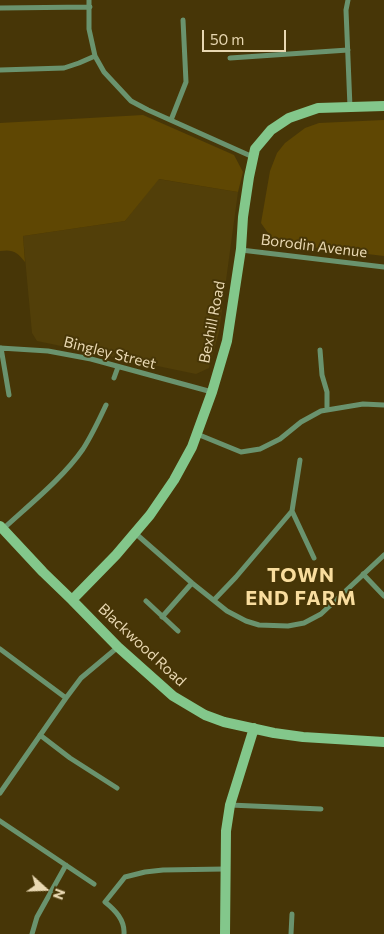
<!DOCTYPE html>
<html>
<head>
<meta charset="utf-8">
<style>
  body { margin:0 }
  #map { position:relative; width:384px; height:934px; overflow:hidden; background:#473607; font-family:Commissioner,sans-serif }
  canvas { display:block }
  .north { position:absolute; left:20px; top:864px; width:50px; height:50px; -webkit-text-stroke:4px #473607; paint-order:stroke; rotate:110deg; font-size:14px; font-weight:700; line-height:20px; text-align:center; color:#e9d8b2 }
  .north::after { content:''; display:block; margin:auto; width:18px; height:22px; background:#e9d8b2; clip-path:polygon(50% 0,100% 100%,50% 72%,0 100%) }
  .scale { position:absolute; left:202px; top:30px; width:84px; height:22px; box-sizing:border-box; border:2px solid #e9d8b2; border-top:0; padding-left:6px; font-size:15px; line-height:18px; white-space:nowrap; color:#e9d8b2; -webkit-text-stroke:4px #473607; paint-order:stroke }
</style>
</head>
<body>
<div id="map">
<canvas width="384" height="934"></canvas>
<div class="north">N</div>
<div class="scale">50 m</div>
</div>
<script>
const ctx = document.querySelector('canvas').getContext('2d');
ctx.lineJoin = 'round';
function fill(path, color) {
  ctx.fillStyle = color;
  ctx.fill(path, 'evenodd');
}
function trace(path, color, width, dash) {
  ctx.strokeStyle = color;
  ctx.lineWidth = width;
  ctx.lineCap = dash ? 'butt' : 'round';
  ctx.setLineDash(dash || []);
  ctx.stroke(path);
}
function write(font, color, halo, rows, align = 'center') {
  ctx.font = font + ' Commissioner,sans-serif';
  ctx.lineWidth = 4;
  ctx.setLineDash([]);
  ctx.textBaseline = 'middle';
  ctx.strokeStyle = halo;
  ctx.fillStyle = color;
  for (const [text, x, y, turn = 0] of rows) {
    ctx.save();
    ctx.translate(x, y);
    ctx.rotate((+turn || 0) * Math.PI / 180);
    ctx.textAlign = isNaN(turn) ? turn : align;
    if (halo) ctx.strokeText(text, 0, 0);
    ctx.fillText(text, 0, 0);
    ctx.restore();
  }
}
fill(new Path2D(`
  M158,179L238,192L219,332L209,368L196,374L37,341L32,333L23,236L125,221Z`), '#523f09');
fill(new Path2D(`
  M143,115L234,155L243,172L238,192L159,179L125,221L23,236L25,262C17,252 13,249 0,251V123Z
  M384,120V256L275,243L261,223L270,171L277,153L285,143L305,128L319,123Z`), '#5f4703');
trace(new Path2D(`
  M89,0V29L95,56L104,72L131,101L148,110L253,157
  M348,0L346,10L350,107
  M0,8L90,7
  M230,58L348,50
  M0,70L64,68L79,63L95,56
  M171,120L186,82L183,20
  M241,250L384,267
  M0,348L48,351L91,359L212,392
  M1,348L9,395
  M320,350L322,375L327,392V410
  M114,378L118,367
  M197,434L241,452L260,449L280,439L301,422L321,411L363,404L384,405
  M292,511L314,558
  M3,529C29,505 63,478 83,449C92,435 99,420 106,405
  M135,533L192,583L227,611L246,621L259,625L288,626L304,623L321,614L384,555
  M363,574L384,596
  M214,600L236,577L292,511L300,460
  M146,601L178,631
  M162,617L192,583
  M0,649L66,698
  M40,735L70,758L117,788
  M0,793L66,698L81,678L118,647
  M230,805L321,809
  M0,821L94,884
  M32,934L37,917L66,865
  M124,934C125,920 115,910 105,902L125,877L145,872L163,870L225,869
  M291,934L292,914`), '#6a936e', 5);
trace(new Path2D(`
  M0,526L43,572L72,600L118,647L173,696L205,715L224,722L274,733L303,737L384,742
  M72,600L116,555L150,515L174,480L192,447L212,392L227,341L241,249L243,217L249,177L255,149L271,130L289,118L318,108L384,106
  M225,934L226,831L230,805L254,728`), '#83c78b', 10);
write('15px', '#e9d8b2', '#473607', [
  ["Borodin Avenue",314,246,7],
  ["Bexhill Road",212,322,-79],
  ["Bingley Street",110,353,14],
  ["Blackwood Road",142,645,43]
]);
ctx.letterSpacing = '1px';
write('bold 20px', '#f9dd9e', '#473607', [
  ["TOWN",301,575],
  ["END FARM",301,598]
]);
ctx.letterSpacing = '0px';
</script>
</body>
</html>
